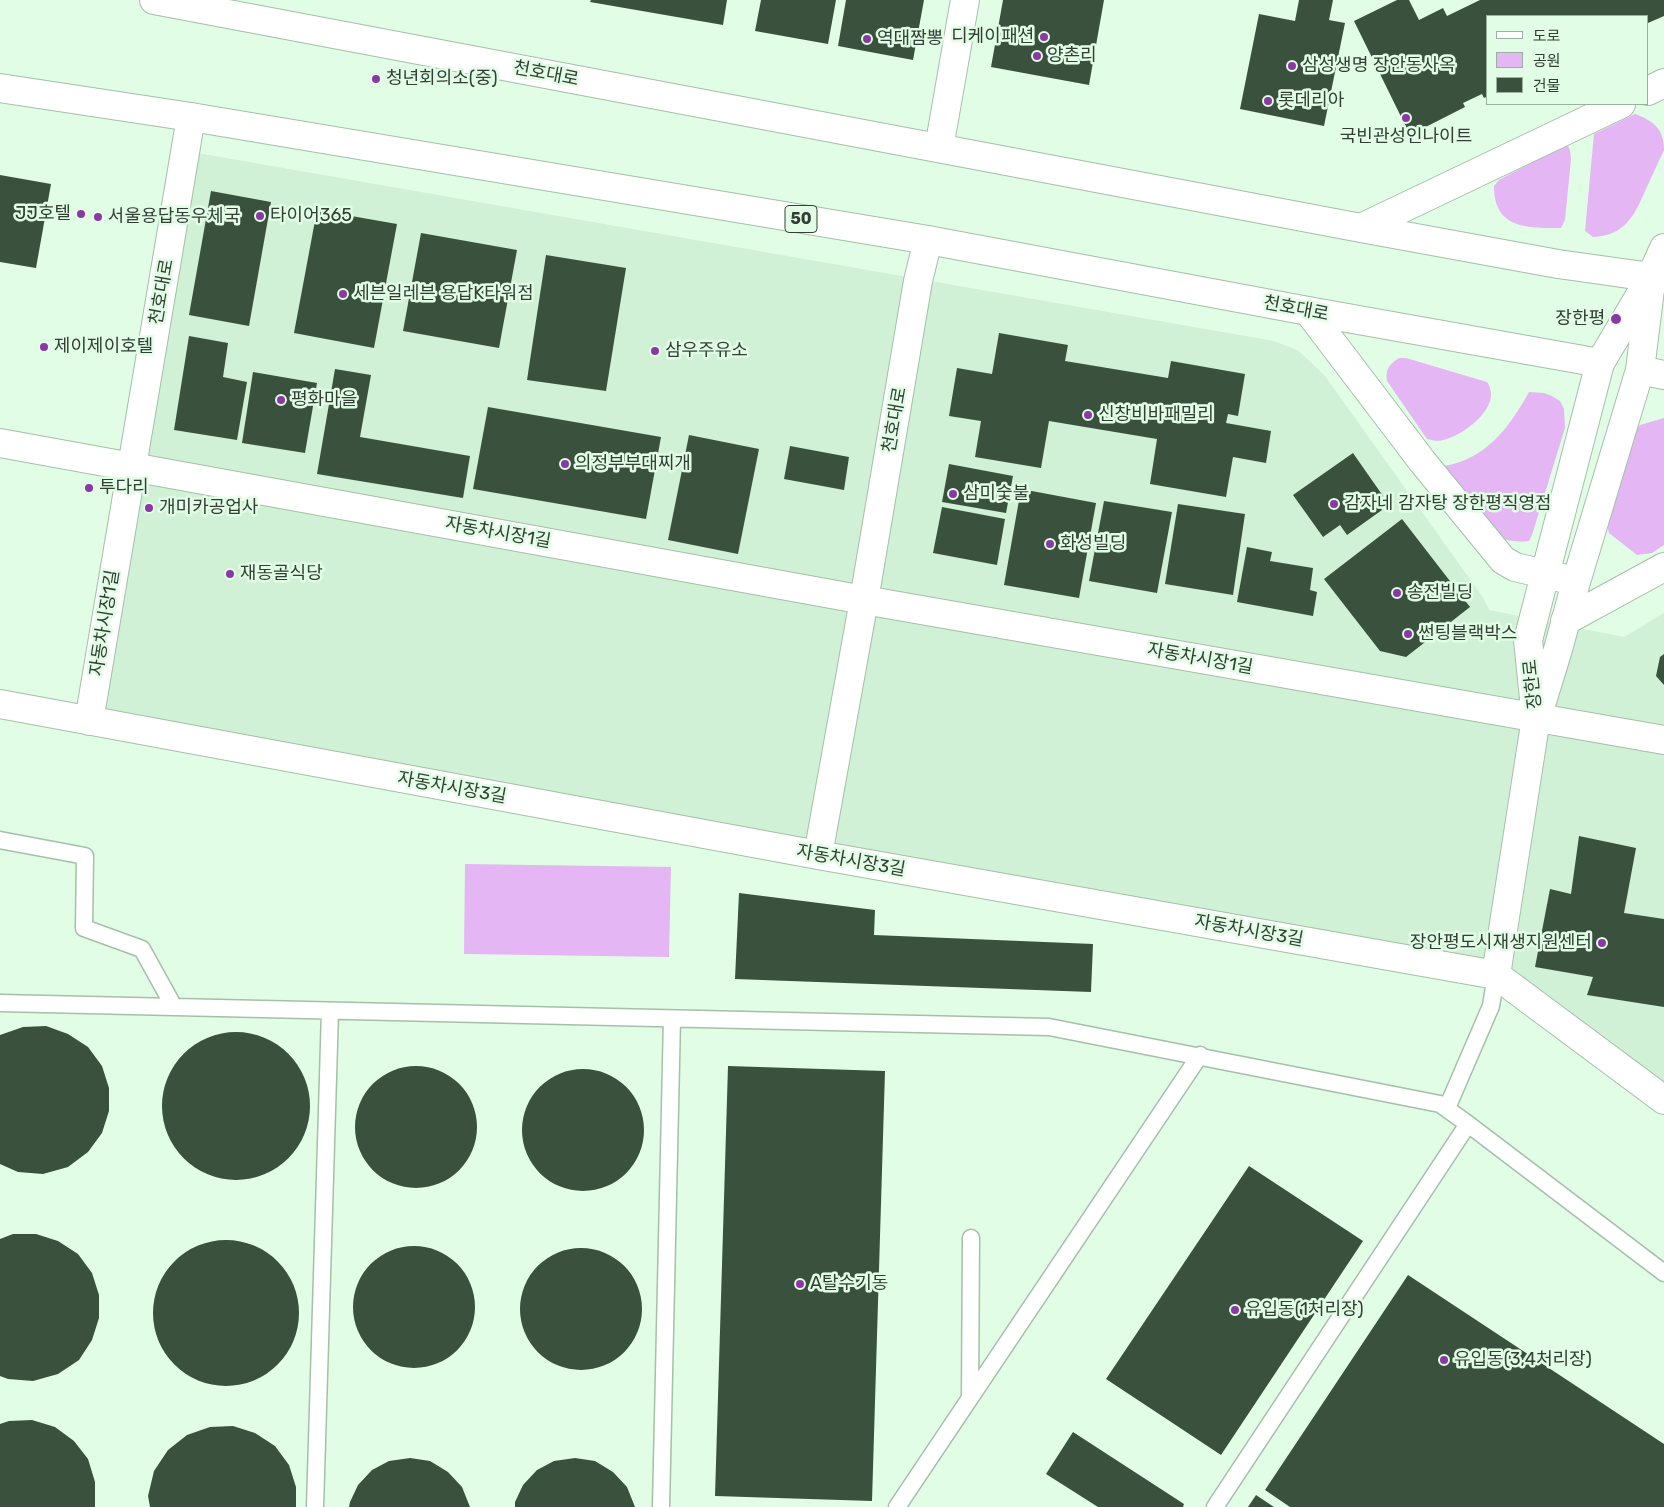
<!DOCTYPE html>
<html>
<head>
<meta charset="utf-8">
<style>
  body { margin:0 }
  #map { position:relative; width:1664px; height:1507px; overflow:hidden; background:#e1fde5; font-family:Rubik,"Noto Sans KR",sans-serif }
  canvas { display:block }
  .legend { position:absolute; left:1486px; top:15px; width:162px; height:90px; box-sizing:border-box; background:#e1fde5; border:1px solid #9bb19f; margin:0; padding:6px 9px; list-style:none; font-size:15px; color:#333e35 }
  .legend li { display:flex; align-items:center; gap:10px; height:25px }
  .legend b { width:25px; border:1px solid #9bb19f }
</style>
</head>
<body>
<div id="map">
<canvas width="1664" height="1507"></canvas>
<ul class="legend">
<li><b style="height:6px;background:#fff"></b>도로</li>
<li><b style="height:14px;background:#e4b6f4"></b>공원</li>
<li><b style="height:14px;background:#3a513e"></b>건물</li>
</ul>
</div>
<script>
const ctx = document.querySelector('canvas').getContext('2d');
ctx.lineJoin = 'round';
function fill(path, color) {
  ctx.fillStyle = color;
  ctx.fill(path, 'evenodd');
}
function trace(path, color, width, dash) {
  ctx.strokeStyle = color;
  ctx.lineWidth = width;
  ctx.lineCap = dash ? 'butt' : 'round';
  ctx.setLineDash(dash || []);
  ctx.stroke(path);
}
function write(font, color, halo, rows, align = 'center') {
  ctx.font = font + ' Rubik,"Noto Sans KR",sans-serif';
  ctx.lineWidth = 5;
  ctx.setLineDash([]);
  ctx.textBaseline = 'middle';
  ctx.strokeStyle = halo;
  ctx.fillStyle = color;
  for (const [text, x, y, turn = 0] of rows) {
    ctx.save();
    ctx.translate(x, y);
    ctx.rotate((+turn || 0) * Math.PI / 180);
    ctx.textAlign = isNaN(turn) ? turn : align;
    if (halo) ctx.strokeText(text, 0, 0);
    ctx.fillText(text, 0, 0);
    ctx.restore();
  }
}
fill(new Path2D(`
  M186,151L1274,341L1299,351L1325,376L1484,599L1489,610L1624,637L1664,613V1100L1496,975L89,721Z`), '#d0f1d5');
fill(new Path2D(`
  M1635,114C1654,121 1664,129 1664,150C1658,163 1652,176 1646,189C1634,216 1626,235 1593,237L1585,231L1594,134Z
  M1567,144L1570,150L1571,159L1565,220L1561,228C1527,228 1494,229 1494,186L1499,180Z
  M1399,358H1406L1487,382C1504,406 1463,436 1443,440C1438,442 1432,440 1427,439L1387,381C1385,369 1389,365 1399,358Z
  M1529,392L1544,393L1552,396L1560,401L1564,409L1565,428L1532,535L1529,541C1495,545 1484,525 1468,501C1460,490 1452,478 1444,466C1486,459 1509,428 1529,392Z
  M1664,418V545L1652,553L1637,555L1609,533L1606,521L1632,434L1640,425Z
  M465,864L671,867L669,957L464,954Z`), '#e4b6f4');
fill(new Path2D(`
  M591,0H727L723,25L590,2Z
  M761,0H836L828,44L755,31Z
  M846,0H924L913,60L838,46Z
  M1003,0H1104L1089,85L991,67Z
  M1299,0H1333L1329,20L1345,23L1324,126L1240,109L1259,14L1295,21Z
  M1397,0H1409L1419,20L1443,8L1447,16L1480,0H1664V16L1648,23V16H1488V96L1484,98L1482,94L1463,103L1465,107L1410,135L1354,21Z
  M0,175L51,184L36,268L0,262Z
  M211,191L271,202L249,326L189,315Z
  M317,210L397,224L374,348L294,333Z
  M421,233L517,250L499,348L403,331Z
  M546,255L626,268L606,391L527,380Z
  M999,333L1068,345L1065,361L1168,378L1171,361L1245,374L1238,416L1228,414L1226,423L1271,431L1266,463L1233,457L1226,497L1150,484L1157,439L1049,421L1041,468L975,457L981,421L949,416L957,368L992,374Z
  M189,336L228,343L223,377L247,382L237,440L174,430Z
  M335,369L371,375L360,437L470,456L463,498L317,474Z
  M253,372L317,383L305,453L242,443Z
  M488,407L661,437L646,519L473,489Z
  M689,435L759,449L738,554L668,540Z
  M790,446L849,457L844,490L784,479Z
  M1353,453L1383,496L1376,501L1382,510L1347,535L1340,525L1323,537L1293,495Z
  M949,464L1013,476L1006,513L942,502Z
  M1021,489L1096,503L1079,598L1004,585Z
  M1104,501L1172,512L1157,593L1089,581Z
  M1178,504L1245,514L1233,595L1165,584Z
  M942,507L1005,519L997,565L933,553Z
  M1402,519L1470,607L1406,657L1380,651L1324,579Z
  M1247,547L1272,552L1270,561L1313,568L1310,590L1317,592L1313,616L1237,602Z
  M1664,654V685L1656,676L1660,657Z
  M1579,836L1636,848L1624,913L1664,919V1007L1587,995L1593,977L1535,967L1550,889L1571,894Z
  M739,893L875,910L874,935L1093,944L1091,992L735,979Z
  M46,1026L68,1034L88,1047L102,1066L109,1088V1111L102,1133L88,1152L68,1167L43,1174L18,1172L0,1164V1035L23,1027Z
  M162 1106a74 74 0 1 1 148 0a74 74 0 1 1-148 0Z
  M728,1066L885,1071L872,1501L715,1496Z
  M355 1127a61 61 0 1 1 122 0a61 61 0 1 1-122 0Z
  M522 1130a61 61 0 1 1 122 0a61 61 0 1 1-122 0Z
  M1249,1166L1363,1241L1221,1455L1106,1379Z
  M13,1234H36L58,1241L78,1254L92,1273L99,1295V1318L92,1340L79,1360L58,1374L33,1381L8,1379L0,1376V1239Z
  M153 1313a73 73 0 1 1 146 0a73 73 0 1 1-146 0Z
  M353 1307a61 61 0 1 1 122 0a61 61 0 1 1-122 0Z
  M520 1309a61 61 0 1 1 122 0a61 61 0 1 1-122 0Z
  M1408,1275L1664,1444V1507H1290L1265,1490Z
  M32,1420L55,1427L74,1441L88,1459L95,1482V1507H0V1424L9,1421Z
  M233,1426L255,1433L275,1446L289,1465L296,1487V1507H150L148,1496L154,1471L168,1450L187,1435L210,1427Z
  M1073,1432L1184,1504L1183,1507H1098L1046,1474Z
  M410,1458L430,1461L448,1472L462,1487L470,1507H349L350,1502L358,1485L372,1470L389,1461Z
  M575,1458L595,1461L613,1472L627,1487L635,1507H515V1502L523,1485L537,1470L554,1461Z
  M1256,1495L1274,1507H1248Z`), '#3a513e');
const lane = new Path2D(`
  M0,840L85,856L84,928L142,949L174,1007
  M0,1003L1049,1027L1440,1104L1468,1124L1664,1273
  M1447,1108L1491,1006L1496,975
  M970,1398L971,1238
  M315,1507L330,1011
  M661,1507L672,1019
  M897,1507L1200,1055
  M1215,1507L1468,1124`);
const street = new Path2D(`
  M939,148L965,0
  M0,443L864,600L1664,740
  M0,704L818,855L1496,975L1664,1100
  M89,721L191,117
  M818,855L864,600L918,281L928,240
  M1496,975L1536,718`);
const secondary = new Path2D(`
  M1308,311L1422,461L1503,560L1515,567L1562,578
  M1540,708L1559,646L1576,582L1640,370L1650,289
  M1536,718L1528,640L1600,363L1651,277L1664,248`);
const primary = new Path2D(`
  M154,0L1361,228L1558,264L1664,279
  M0,88L191,117L928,240L1308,311L1600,363
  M1648,91L1664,83
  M1361,228L1621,104
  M1640,370L1664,375
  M1565,621L1664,567`);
trace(lane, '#a5bfa8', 19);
trace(street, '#a5bfa8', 30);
trace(secondary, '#a5bfa8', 30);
trace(primary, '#a5bfa8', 30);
trace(lane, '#fff', 16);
trace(street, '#fff', 28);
trace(secondary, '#fff', 28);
trace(primary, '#fff', 28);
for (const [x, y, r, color] of [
  [1044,37,5,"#8b37a6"],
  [867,39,5,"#8b37a6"],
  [1037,56,5,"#8b37a6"],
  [1292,66,5,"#8b37a6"],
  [376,79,5,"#8b37a6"],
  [1268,101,5,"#8b37a6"],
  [1406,118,5,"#8b37a6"],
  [81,214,5,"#8b37a6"],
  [260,216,5,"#8b37a6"],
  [98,217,5,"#8b37a6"],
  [343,294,5,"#8b37a6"],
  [1616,319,6,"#8b37a6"],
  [44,347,5,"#8b37a6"],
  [655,351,5,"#8b37a6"],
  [281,400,5,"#8b37a6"],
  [1088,415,5,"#8b37a6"],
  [565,464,5,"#8b37a6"],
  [89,488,5,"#8b37a6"],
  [953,494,5,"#8b37a6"],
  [1334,504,5,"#8b37a6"],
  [149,508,5,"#8b37a6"],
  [1050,544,5,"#8b37a6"],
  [230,574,5,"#8b37a6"],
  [1397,593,5,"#8b37a6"],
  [1408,634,5,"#8b37a6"],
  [1602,943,5,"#8b37a6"],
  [800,1284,5,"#8b37a6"],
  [1235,1310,5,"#8b37a6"],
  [1444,1360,5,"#8b37a6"]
]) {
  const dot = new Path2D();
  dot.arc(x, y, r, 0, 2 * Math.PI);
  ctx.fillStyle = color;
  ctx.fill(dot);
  trace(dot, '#e1fde5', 2);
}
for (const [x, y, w] of [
  [801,219,32]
]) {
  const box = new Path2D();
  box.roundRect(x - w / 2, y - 13.5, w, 27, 4);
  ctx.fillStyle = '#e1fde5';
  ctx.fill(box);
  trace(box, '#333e35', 1);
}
write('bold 16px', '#333e35', null, [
  ["50",801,219]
]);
write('18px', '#333e35', '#e1fde5', [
  ["디케이패션",1034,37,"right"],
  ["역대짬뽕",877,39],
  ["양촌리",1047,56],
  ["삼성생명 장안동사옥",1302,66],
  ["청년회의소(중)",386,79],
  ["롯데리아",1278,101],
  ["국빈관성인나이트",1406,137,"center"],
  ["JJ호텔",71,214,"right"],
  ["타이어365",270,216],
  ["서울용답동우체국",108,217],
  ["세븐일레븐 용답K타워점",353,294],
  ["장한평",1605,319,"right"],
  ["제이제이호텔",54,347],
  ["삼우주유소",665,351],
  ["평화마을",291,400],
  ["신창비바패밀리",1098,415],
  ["의정부부대찌개",575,464],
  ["투다리",99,488],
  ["삼미숯불",963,494],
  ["감자네 감자탕 장한평직영점",1344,504],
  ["개미카공업사",159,508],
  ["화성빌딩",1060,544],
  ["재동골식당",240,574],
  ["송전빌딩",1407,593],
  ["썬팅블랙박스",1418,634],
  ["장안평도시재생지원센터",1592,943,"right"],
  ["A탈수기동",810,1284],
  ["유입동(1처리장)",1245,1310],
  ["유입동(3,4처리장)",1454,1360]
], 'left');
write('18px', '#333e35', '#e1fde5', [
  ["천호대로",546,74,11],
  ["천호대로",162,292,-80],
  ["천호대로",1296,309,11],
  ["천호대로",895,420,-80],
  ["자동차시장1길",498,533,10],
  ["자동차시장1길",105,623,-81],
  ["자동차시장1길",1200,659,10],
  ["장한로",1533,684,-96],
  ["자동차시장3길",452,788,10],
  ["자동차시장3길",851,861,10],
  ["자동차시장3길",1249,931,10]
]);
</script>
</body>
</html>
